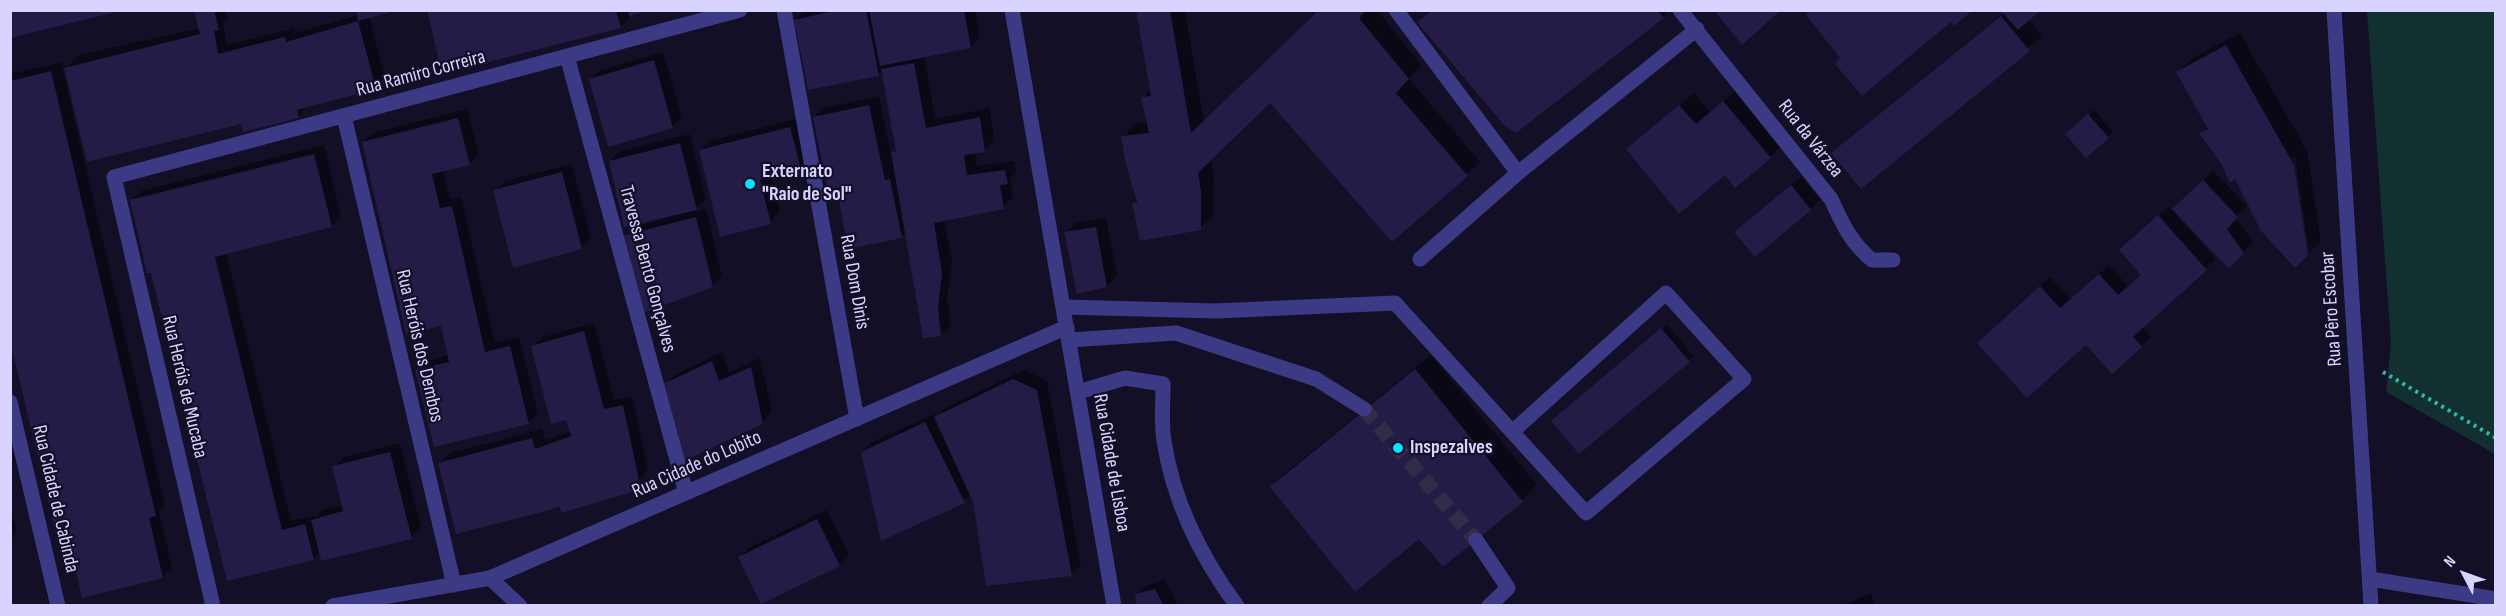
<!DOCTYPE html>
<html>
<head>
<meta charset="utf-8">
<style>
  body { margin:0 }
  #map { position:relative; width:2506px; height:616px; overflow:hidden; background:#130f26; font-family:"Sofia Sans Condensed",sans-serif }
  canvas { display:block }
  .frame { position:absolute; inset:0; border:12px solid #d9d4ff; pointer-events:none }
  .north { position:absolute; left:2434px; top:544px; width:60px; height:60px; -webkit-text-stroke:4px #130f26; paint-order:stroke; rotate:311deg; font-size:16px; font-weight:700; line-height:24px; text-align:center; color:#d9d4ff }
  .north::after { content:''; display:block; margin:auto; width:21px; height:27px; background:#d9d4ff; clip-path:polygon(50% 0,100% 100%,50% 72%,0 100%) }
</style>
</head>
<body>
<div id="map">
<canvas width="2506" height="616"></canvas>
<div class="frame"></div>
<div class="north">N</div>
</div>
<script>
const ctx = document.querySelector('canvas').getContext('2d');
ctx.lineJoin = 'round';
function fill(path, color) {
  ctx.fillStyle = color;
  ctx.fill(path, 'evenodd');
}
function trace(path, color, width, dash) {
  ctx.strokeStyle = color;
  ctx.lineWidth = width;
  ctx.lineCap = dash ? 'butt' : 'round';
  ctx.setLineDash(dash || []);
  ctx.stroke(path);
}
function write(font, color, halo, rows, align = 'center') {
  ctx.font = font + ' "Sofia Sans Condensed",sans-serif';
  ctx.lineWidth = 4.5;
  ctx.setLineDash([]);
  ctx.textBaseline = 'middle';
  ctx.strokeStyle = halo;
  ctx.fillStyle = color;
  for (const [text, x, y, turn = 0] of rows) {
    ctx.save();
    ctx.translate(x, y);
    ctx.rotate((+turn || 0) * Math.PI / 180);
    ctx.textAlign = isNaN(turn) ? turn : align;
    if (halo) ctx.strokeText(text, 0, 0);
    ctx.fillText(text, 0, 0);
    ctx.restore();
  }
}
fill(new Path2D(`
  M2367,11H2495V454L2386,392L2391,343Z`), '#12302f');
fill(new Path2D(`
  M196,10H226L228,19L223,23L227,45L294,28L295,33L358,15L369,16L385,78L376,88L308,106L298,116L242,122L66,68L79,55L200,28Z
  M429,10H644L629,15L630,17L620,27Z
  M805,10H975L980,37L971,47L924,56L935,119L990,108L994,141L984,150L975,152L977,166L1014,161L1017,172L1010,179L1013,197L1003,207L944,219L952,262L947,298L951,325L941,334L906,231L901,236L838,189L814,117L824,108L879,96L891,155L897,148L883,70L878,74L795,20Z
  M1137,10H1185L1204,122L1320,10H1377L1421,65L1409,79L1480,162L1392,240L1270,101L1211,158L1214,177L1213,215L1200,228L1134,203L1138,199L1123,137L1136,123L1148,122L1143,98L1151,89Z
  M1430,10H1669L1663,17L1419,22Z
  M2004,13L2028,19L2042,36L1861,187L1833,153L1847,140Z
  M2240,33L2307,151L2321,241L2309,252L2295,157L2292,158L2307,254L2224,165L2201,134L2208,127L2178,72L2191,59Z
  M663,52L682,117L672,127L591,80L600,70Z
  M61,62L165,505L159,511L172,567L162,577L10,334V74Z
  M1738,89L1784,144L1736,186L1725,173L1628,149L1694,93L1710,112Z
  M467,109L479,154L469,164L443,170L450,199L461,197L495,343L519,337L538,413L529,422L417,371L427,361L449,355L442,324L363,142L373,133Z
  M2094,110L2113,132L2086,156L2072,129Z
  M800,118L810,158L800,168L771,176L780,212L770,222L701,150L710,141Z
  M690,134L706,199L692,212L706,209L722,276L712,286L624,237L634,227L672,217L610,161L620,151Z
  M324,145L341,216L332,226L226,252L291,521L315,516V518L322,510L343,505L334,467L344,457L400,443L421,527L411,537L320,551L313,559L228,579L152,271L131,201L141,191Z
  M572,164L591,238L581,248L495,191L505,181Z
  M2213,171L2247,206L2232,221L2234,223L2237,220L2253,242L2229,267L2179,214L2177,216L2216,259L2142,327L2151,337L2112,372L2086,343L1989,333L2050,277L2071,300L2109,265L2129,287L2143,274L2131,240L2168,207L2172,211Z
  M1801,177L1820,200L1810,209L1746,222Z
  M1106,218L1117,276L1107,286L1066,233L1076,223Z
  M594,323L614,400L632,396L648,469L631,490L560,504L440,463L450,453L542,429L545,440L571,431L533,346L543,337Z
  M1667,324L1693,356L1689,361L1558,416Z
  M722,352L729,373L760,358L772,412L762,422L665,385L675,375Z
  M1431,355L1537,485L1522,500L1272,487L1288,471Z
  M1024,370L1047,381L1081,565L1071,574L974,501L971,494L964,501L862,452L872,442L935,414L936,417L945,408Z
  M10,506L17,532L10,539Z
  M827,510L849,555L839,565L740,557L750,547Z
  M1165,580L1178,606H1139L1137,594L1147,585Z
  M1871,593L1875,606H1841Z`), '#0007');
fill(new Path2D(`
  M10,10H120V11L10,38Z
  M194,10H214L219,30L214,31L218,54L285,37L286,42L358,21L376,89L297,110L299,118L243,132L241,124L87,162L64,68L200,34Z
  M356,10H395V11L358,21Z
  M427,10H616L621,28L442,74Z
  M628,10H648V11L629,16Z
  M838,10H866L879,76L808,90L794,20Z
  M869,10H964L971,48L880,66Z
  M1136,10H1170L1191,133L1319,10H1363L1364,13L1359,18L1409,79L1396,93L1468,176L1392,242L1270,103L1198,173L1201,191V230L1140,241L1132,203L1137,202L1126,165L1121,136L1149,133L1141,97L1151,96Z
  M1432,10H1657L1664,18L1516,133L1504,125L1417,22Z
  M1714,10H1781L1742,45Z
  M1812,10H1973L1954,26L1951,22L1862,96L1835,64L1840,58L1806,15Z
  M2000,10H2041L2018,30Z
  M2001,16L2030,51L1861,189L1831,153Z
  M2226,45L2294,165L2308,255L2295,268L2261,231L2235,179L2230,183L2222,165L2199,133L2208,129L2176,72Z
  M654,60L673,128L608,147L589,79Z
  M914,63L926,128L980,117L985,152L964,155L967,175L1005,170L1008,184L1000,185L1004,209L934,223L942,273L938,308L941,336L923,338L891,152L896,151L881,69Z
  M51,71L156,516L149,518L163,578L82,598L73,559L63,562L10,341V81Z
  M1723,101L1771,158L1735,188L1725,175L1679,214L1626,149L1679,105L1696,124Z
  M869,105L885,180L890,179L902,238L848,249L837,190L828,192L813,117Z
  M2088,114L2109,138L2086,158L2065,134Z
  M458,118L470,165L432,174L440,208L452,206L485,352L510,346L529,424L434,447L415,370L449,362L441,326L406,334L362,142Z
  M790,127L801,169L760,180L771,224L720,237L699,150Z
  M680,143L697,210L624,227L609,161Z
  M314,154L332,227L215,257L282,530L305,524L314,560L227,581L151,273H147L130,200Z
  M562,172L582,249L513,268L493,190Z
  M2203,180L2238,217L2227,229L2244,253L2229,269L2172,209Z
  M1791,185L1811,210L1755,257L1734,232Z
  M2158,215L2207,270L2133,337L2142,347L2112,374L2086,345L2027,398L1977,343L2040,286L2060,308L2099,274L2118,295L2141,275L2119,250Z
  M696,217L713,287L646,312L640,310L622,236Z
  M1096,227L1107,287L1077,294L1064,232Z
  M1661,328L1690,362L1579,454L1551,421Z
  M584,331L604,409L623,405L639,480L632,492L561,513L559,506L550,510L456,534L438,463L532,438L535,449L571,436L566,420L551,424L531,346Z
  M712,361L719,381L751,367L763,424L682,462L663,384Z
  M1415,369L1523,502L1443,567L1419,539L1355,592L1270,487Z
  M1013,379L1037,390L1072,576L986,586L973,502L934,417Z
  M925,422L965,503L881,541L861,452Z
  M390,452L412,539L321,561L311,520L343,511L332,466Z
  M817,519L840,566L761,604L738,557Z
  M1155,589L1164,606H1137L1135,594Z`), '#241b47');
trace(new Path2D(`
  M1364,409L1476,540`), '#312d47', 15, [15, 8]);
trace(new Path2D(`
  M2383,372L2496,438`), '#2fb8b0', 4, [3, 4.5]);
trace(new Path2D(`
  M784,10L857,419
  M1012,10L1114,606
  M1396,10L1518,173
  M1680,10L1831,199C1842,223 1851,243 1872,260H1893
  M2334,10L2371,606
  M567,56L686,493
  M344,116L454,585
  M1420,259L1518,173L1697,29
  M1064,307L1216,311L1395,303L1586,513L1744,379L1666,293L1512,432
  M1069,340L1176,333L1316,379L1364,409
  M1078,392L1125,378L1163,384C1163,403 1161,423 1164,441C1173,500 1201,557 1237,606
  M10,402L58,606
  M1476,540L1508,588L1489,606
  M490,578L520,606
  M2370,579L2490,598L2496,601
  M213,606L114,177L740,10
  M333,606L490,578L1067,327`), '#3d3a85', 15);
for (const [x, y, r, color] of [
  [750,184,6,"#00e5ff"],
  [1398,448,6,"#00e5ff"]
]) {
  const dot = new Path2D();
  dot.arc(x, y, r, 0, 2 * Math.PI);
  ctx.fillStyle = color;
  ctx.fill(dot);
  trace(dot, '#130f26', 2);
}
write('20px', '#d9d4ff', '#130f26', [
  ["Rua Ramiro Correira",421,74,-15],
  ["Rua da Várzea",1810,139,52],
  ["Travessa Bento Gonçalves",647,269,75],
  ["Rua Dom Dinis",854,282,80],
  ["Rua Pêro Escobar",2332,309,-94],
  ["Rua Heróis dos Dembos",419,346,77],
  ["Rua Heróis de Mucaba",184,387,77],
  ["Rua Cidade de Lisboa",1111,463,80],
  ["Rua Cidade do Lobito",697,465,-24],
  ["Rua Cidade de Cabinda",55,499,77]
]);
write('bold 20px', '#d9d4ff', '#130f26', [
  ["Externato",762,172],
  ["\"Raio de Sol\"",762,195],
  ["Inspezalves",1410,448]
], 'left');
</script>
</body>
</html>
